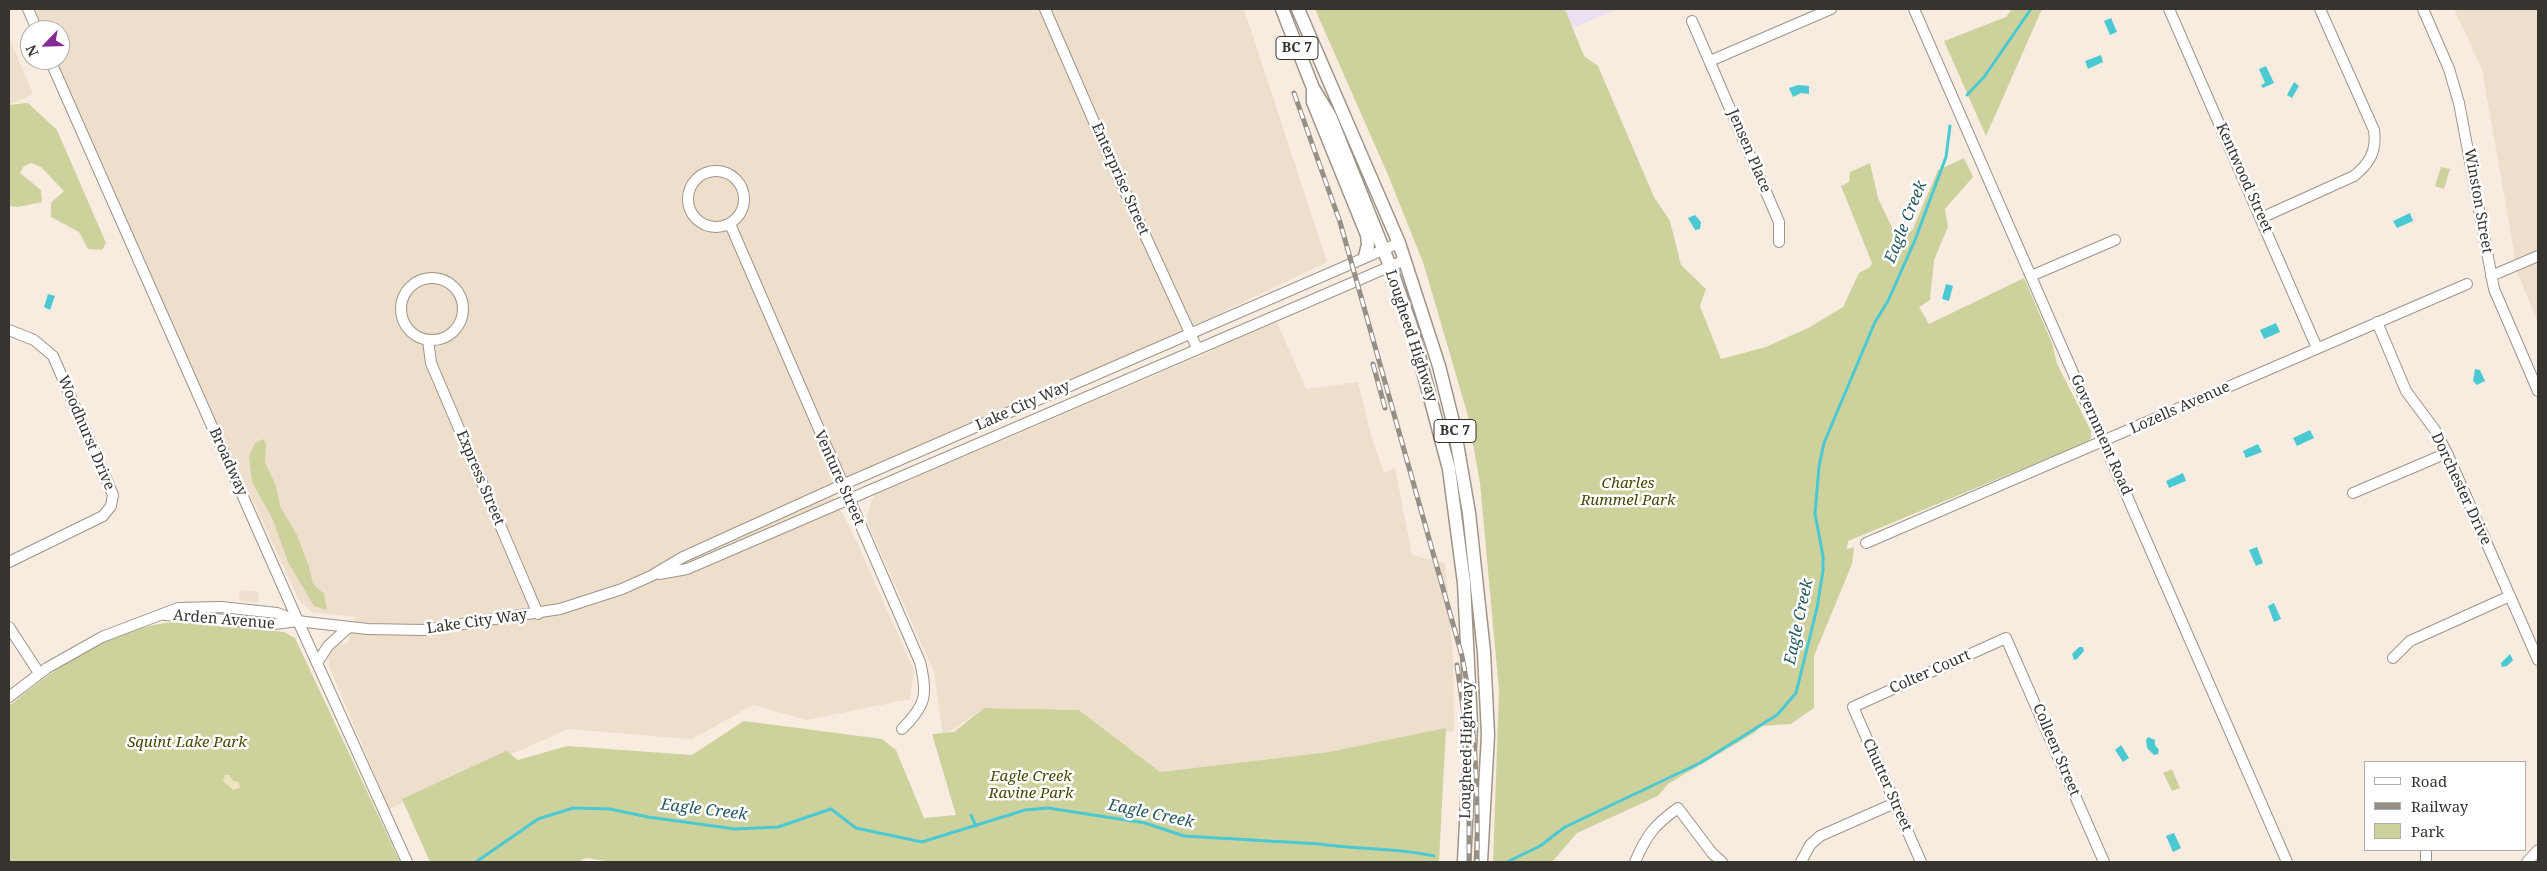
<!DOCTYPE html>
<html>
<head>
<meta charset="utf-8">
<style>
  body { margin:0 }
  #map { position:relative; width:2547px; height:871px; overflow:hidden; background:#f7ecdf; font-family:"Noto Serif",serif }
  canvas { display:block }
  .frame { position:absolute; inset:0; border:10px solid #37332e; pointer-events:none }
  .legend { position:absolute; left:2364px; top:761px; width:162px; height:90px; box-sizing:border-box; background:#fff; border:1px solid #afadab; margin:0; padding:6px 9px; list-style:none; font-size:15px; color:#37332e }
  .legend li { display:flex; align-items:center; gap:10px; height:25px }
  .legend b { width:25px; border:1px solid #afadab }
  .north { position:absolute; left:20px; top:20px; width:50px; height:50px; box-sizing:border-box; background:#fff; border:1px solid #afadab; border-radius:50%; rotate:246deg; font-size:14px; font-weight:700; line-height:20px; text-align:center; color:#37332e }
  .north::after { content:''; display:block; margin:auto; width:18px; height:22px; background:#862a95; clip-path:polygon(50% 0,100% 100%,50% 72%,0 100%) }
</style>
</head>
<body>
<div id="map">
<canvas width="2547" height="871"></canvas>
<div class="frame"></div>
<ul class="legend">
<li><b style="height:6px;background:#fff"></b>Road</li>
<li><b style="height:6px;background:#968f86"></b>Railway</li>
<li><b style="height:14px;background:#cdd29d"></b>Park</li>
</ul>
<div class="north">N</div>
</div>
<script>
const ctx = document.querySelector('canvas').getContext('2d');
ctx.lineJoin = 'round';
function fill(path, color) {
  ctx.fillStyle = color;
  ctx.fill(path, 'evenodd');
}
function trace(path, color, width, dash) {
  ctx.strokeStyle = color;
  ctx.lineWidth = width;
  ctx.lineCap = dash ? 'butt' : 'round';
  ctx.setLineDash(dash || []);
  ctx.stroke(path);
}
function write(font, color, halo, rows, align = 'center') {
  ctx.font = font + ' "Noto Serif",serif';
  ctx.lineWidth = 5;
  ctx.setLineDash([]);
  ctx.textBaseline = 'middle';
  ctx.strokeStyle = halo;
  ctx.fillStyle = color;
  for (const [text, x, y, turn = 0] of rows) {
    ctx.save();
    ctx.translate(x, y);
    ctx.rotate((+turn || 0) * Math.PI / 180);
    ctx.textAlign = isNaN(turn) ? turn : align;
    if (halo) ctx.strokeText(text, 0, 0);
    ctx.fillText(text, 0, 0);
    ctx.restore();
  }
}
fill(new Path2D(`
  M33,9H1244L1327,262L1160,342L827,486L851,529L914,671L910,699L807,720L753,705L692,739L568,729L389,809L329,666V656L332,650L339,645L348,643L355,617L312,612L299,600L226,443L56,60H60V30H43Z
  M2454,9H2538V322L2518,274L2482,69Z
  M9,36L33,94L9,105Z
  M1277,322L1306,389L1358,382L1370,432L1384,473L1395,468L1412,555L1445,563L1453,656L1454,731L1329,752L1160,772L1079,710L984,708L943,736L934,672L868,524L867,516L872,499L875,495L1212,351L1216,346L1225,341H1232Z
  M240,590L259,592L258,603L239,600Z`), '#eedecc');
fill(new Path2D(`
  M1565,9H1617L1573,28Z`), '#ebdff2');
fill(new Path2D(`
  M1315,9H1565L1584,56L1598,66L1654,197L1670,221L1681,265L1706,289L1700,306L1721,359L1766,347L1810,327L1843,307L1859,273L1870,267L1872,263L1841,186L1849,182L1850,172L1870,163L1878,198L1896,236L1912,231L1938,170L1964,158L1973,177L1945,209L1948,227L1934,260L1930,300L1919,307L1929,324L2024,278L2052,343L2057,364L2091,431V438L2087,442L1848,541L1847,549L1854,547L1852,564L1814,656V708L1791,724L1761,726L1754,733L1668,784L1658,796L1577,833L1552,862H1493L1499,691L1480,483L1468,416L1424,265L1388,175Z
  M2012,9H2042L1986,136L1944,41L2006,17Z
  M28,103L57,130L106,243L102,250L88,249L79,232L51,217V203L64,191L41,167L31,163L24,166L20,173L41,190L42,202L18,207L9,206V105Z
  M2441,167L2450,169L2444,189L2435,186Z
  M264,439L266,444L265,462L276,486L280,506L297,535L309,567L313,584L324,594L327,610L314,606L288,562L273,520L252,482L249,456L255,443Z
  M175,622H196L284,632L295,638L400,862H9V706C56,667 112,627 175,622Z
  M984,708L1079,710L1160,772L1329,752L1446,728L1439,861L613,862L586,858L578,862H430L402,799L506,751L518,760L567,746L692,755L744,721L882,739L896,750L924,818L956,815L932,734L954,732Z
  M2172,769L2180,788L2172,791L2163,773Z`), '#cdd29d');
fill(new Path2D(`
  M225,775H229L233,781L239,782L240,788L233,790L223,781Z`), '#eee4bf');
fill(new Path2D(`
  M2111,18L2117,32L2110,35L2104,21Z
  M2101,55L2103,62L2088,69L2085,61Z
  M2266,66L2274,83L2263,88L2261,85L2265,83L2259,69Z
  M2294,82L2299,86L2292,98L2287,95Z
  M1798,85L1809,86V94L1801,93L1793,97L1789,88Z
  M2410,213L2413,221L2397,228L2393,221Z
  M1695,215L1701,222L1700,229L1695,230L1688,218Z
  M1946,284L1953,286L1949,301L1942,299Z
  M48,294L55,296L50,310L44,307Z
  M2276,323L2280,332L2264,339L2260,330Z
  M2475,369L2480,370L2485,381L2477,385L2473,381Z
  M2310,430L2314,438L2297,446L2293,438Z
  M2258,444L2262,452L2246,458L2243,451Z
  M2183,473L2186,481L2169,488L2166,481Z
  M2257,547L2263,563L2256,566L2249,550Z
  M2274,603L2281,619L2274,622L2268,606Z
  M2079,647H2083L2084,651L2077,659L2074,660L2072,654Z
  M2510,654L2513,660L2507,666L2502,667L2501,663Z
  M2148,737L2155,740V745L2159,750L2158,754L2154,755L2147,748L2146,740Z
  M2121,745L2129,758L2123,762L2115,750Z
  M2174,833L2181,848L2173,852L2166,836Z`), '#4bc9d2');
trace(new Path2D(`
  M1967,95L1984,77L2031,9
  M971,815L976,826
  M476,862L538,819L573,808L610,809L648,817L735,829L778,827L831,809L856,828L922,842L1025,810L1048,808L1145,823L1184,836L1320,844C1358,850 1397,847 1434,856
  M1507,862L1540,846L1565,827L1700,763L1777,715L1796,693L1817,608L1823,571V556L1815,514L1819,466L1824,443L1875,322L1888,301L1915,240L1946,157L1950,126`), '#4bc9d2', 3);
const minor = new Path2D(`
  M28,9L37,30
  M1045,9L1111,161L1197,348
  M1914,9L2287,862
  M2169,9L2317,348
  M2423,9L2449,69L2459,103L2494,289L2538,391
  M1692,21L1779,222V242
  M50,60L298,621L407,862
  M1710,61L1831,9
  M688 199a28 28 0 1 1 56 0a28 28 0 1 1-56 0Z
  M2261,218L2354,176C2370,163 2377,151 2374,130L2320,9
  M730,224L920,662C928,695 926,705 902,729
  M2031,276L2115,240
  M2491,276L2538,256
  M401 309a31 31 0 1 1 62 0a31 31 0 1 1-62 0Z
  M2377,322L2406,391L2435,430L2447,453L2538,660
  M9,330L34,340L53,356L113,495L111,506L103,516L9,562
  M428,340L431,363L538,614
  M2353,493L2447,453
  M1866,543L2467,284
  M659,574L687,569L1405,260
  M165,615L274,624L298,621
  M9,627L39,673
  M2393,658L2410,641L2510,596
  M317,663L328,646L349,627
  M9,697L47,668L102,637L178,608L221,607L277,613L298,621L314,623L368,629L423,630L560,609L622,589L651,576L683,557L842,485L1399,243
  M2426,850V862
  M1635,862C1646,836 1654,825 1678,808L1712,853L1722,862
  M1801,862L1810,845L1820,836L1895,803
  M1921,862L1853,707L2006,638L2104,862
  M2527,862L2538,850`);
const major = new Path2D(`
  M1282,9L1313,88L1330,116L1390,266L1411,326L1449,469L1464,583L1471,725L1464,862
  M1298,9L1399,243L1439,366L1454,426L1469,513L1484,652L1488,735L1481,862
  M1313,90V102L1367,235L1368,245L1365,256`);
trace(minor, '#9e9488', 12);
trace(major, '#9e9488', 15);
trace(minor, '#fff', 10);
trace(major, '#fff', 12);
const rail = new Path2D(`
  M1294,93L1340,222L1462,656C1476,725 1478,792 1477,862
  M1373,364L1385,408
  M1457,665L1469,751V862`);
trace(rail, '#968f86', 5);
trace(rail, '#fff', 3, [9]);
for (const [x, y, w] of [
  [1297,48,42],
  [1455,431,42]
]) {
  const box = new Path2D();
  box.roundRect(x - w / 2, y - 11.5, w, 23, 4);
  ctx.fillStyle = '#fff';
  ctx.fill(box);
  trace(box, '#37332e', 1);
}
write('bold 14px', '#37332e', null, [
  ["BC 7",1297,48],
  ["BC 7",1455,431]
]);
write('15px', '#37332e', '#fff', [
  ["Jensen Place",1749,151,67],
  ["Kentwood Street",2244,178,66],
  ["Enterprise Street",1120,179,66],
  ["Winston Street",2478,201,80],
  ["Lougheed Highway",1411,336,72],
  ["Lake City Way",1023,406,-24],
  ["Lozells Avenue",2180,408,-24],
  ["Woodhurst Drive",86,433,67],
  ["Government Road",2101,435,66],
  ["Broadway",228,462,66],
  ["Express Street",480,478,67],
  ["Venture Street",839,478,66],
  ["Dorchester Drive",2461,489,65],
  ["Arden Avenue",224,620,5],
  ["Lake City Way",477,622,-8],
  ["Colter Court",1930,672,-24],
  ["Lougheed Highway",1467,750,-89],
  ["Colleen Street",2056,750,67],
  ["Chutter Street",1887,785,66]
]);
write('italic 15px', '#454803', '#fff', [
  ["Charles",1628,484],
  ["Rummel Park",1628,501],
  ["Squint Lake Park",187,743],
  ["Eagle Creek",1031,777],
  ["Ravine Park",1031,794]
]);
write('italic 16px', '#23585c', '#fff', [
  ["Eagle Creek",1906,222,-68],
  ["Eagle Creek",1799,622,-78],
  ["Eagle Creek",704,810,7],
  ["Eagle Creek",1151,814,12]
]);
</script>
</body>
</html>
